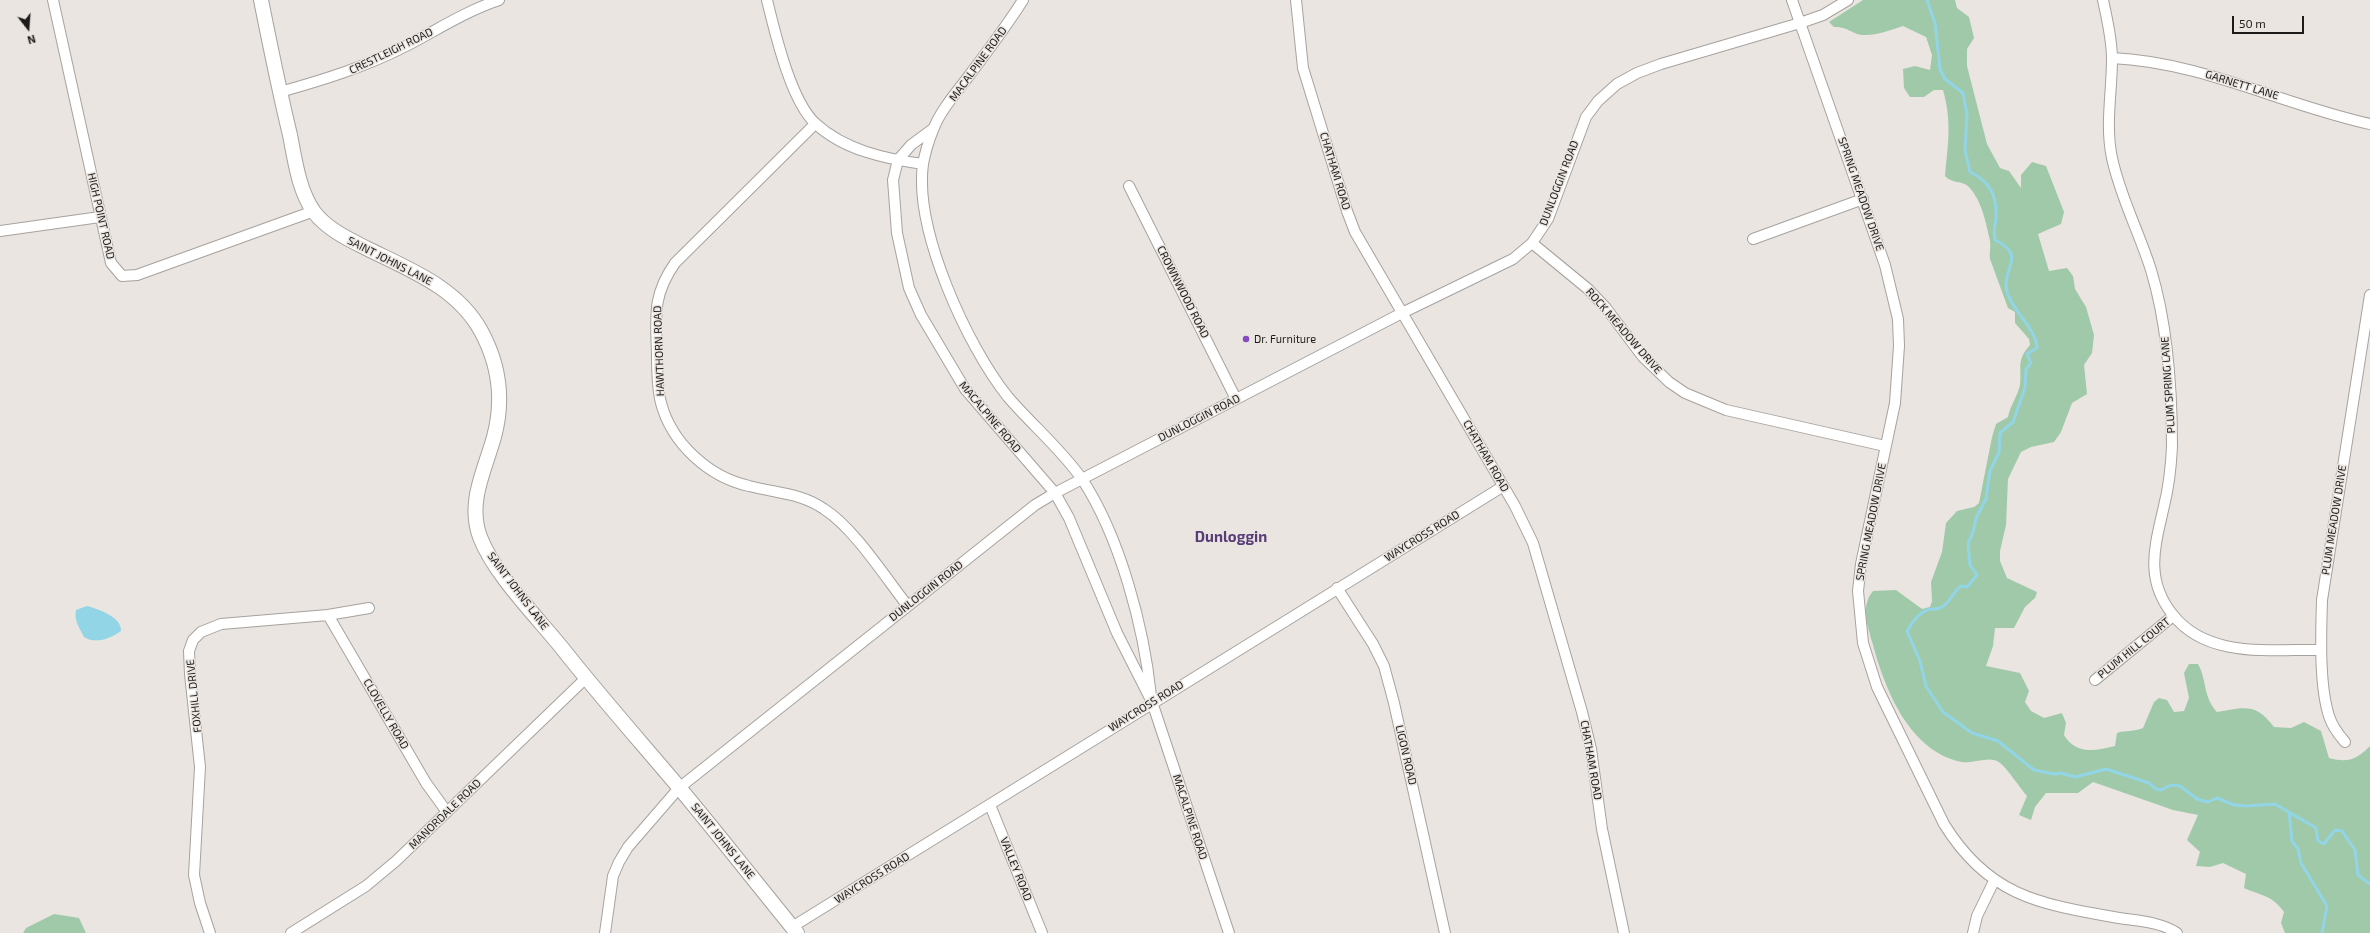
<!DOCTYPE html>
<html>
<head>
<meta charset="utf-8">
<style>
  body { margin:0 }
  #map { position:relative; width:2370px; height:933px; overflow:hidden; background:#eae5e0; font-family:"Exo 2",sans-serif }
  canvas { display:block }
  .north { position:absolute; left:8px; top:8px; width:40px; height:40px; -webkit-text-stroke:3px #eae5e0; paint-order:stroke; rotate:163deg; font-size:11px; font-weight:700; line-height:16px; text-align:center; color:#1d1b1a }
  .north::after { content:''; display:block; margin:auto; width:14px; height:18px; background:#1d1b1a; clip-path:polygon(50% 0,100% 100%,50% 72%,0 100%) }
  .scale { position:absolute; left:2232px; top:16px; width:72px; height:18px; box-sizing:border-box; border:2px solid #1d1b1a; border-top:0; padding-left:5px; font-size:12px; line-height:14px; white-space:nowrap; color:#1d1b1a; -webkit-text-stroke:3px #eae5e0; paint-order:stroke }
</style>
</head>
<body>
<div id="map">
<canvas width="2370" height="933"></canvas>
<div class="north">N</div>
<div class="scale">50 m</div>
</div>
<script>
const ctx = document.querySelector('canvas').getContext('2d');
ctx.lineJoin = 'round';
function fill(path, color) {
  ctx.fillStyle = color;
  ctx.fill(path, 'evenodd');
}
function trace(path, color, width, dash) {
  ctx.strokeStyle = color;
  ctx.lineWidth = width;
  ctx.lineCap = dash ? 'butt' : 'round';
  ctx.setLineDash(dash || []);
  ctx.stroke(path);
}
function write(font, color, halo, rows, align = 'center') {
  ctx.font = font + ' "Exo 2",sans-serif';
  ctx.lineWidth = 3;
  ctx.setLineDash([]);
  ctx.textBaseline = 'middle';
  ctx.strokeStyle = halo;
  ctx.fillStyle = color;
  for (const [text, x, y, turn = 0] of rows) {
    ctx.save();
    ctx.translate(x, y);
    ctx.rotate((+turn || 0) * Math.PI / 180);
    ctx.textAlign = isNaN(turn) ? turn : align;
    if (halo) ctx.strokeText(text, 0, 0);
    ctx.fillText(text, 0, 0);
    ctx.restore();
  }
}
fill(new Path2D(`
  M1863,0H1955L1957,8L1969,17L1974,38L1967,49V66L1987,144L2000,168L2009,171L2021,188V175L2032,162L2046,166L2064,212L2061,224L2038,234L2049,271L2067,268L2073,276L2075,289L2086,307L2094,335L2092,353L2084,365L2087,394L2072,403L2061,432L2054,442L2031,447L2021,452L2008,479L2006,525L2000,551V561L2007,578L2037,592L2035,598L2025,607L2014,628H1995L1993,646L1986,666L2020,673L2029,691L2025,702L2031,711L2044,718L2062,713L2066,723L2064,735C2076,755 2095,751 2115,746L2117,733C2126,730 2134,732 2143,728L2154,702L2159,698L2167,700L2174,712L2184,711L2189,698L2184,673L2189,664H2198C2207,680 2203,697 2217,712C2244,708 2255,702 2274,727L2291,728L2304,722L2321,731L2329,758C2348,763 2356,760 2370,746V933H2285L2281,923L2284,912C2272,895 2262,896 2244,888L2246,874L2223,863L2210,867L2196,866L2200,852L2187,840L2198,815L2173,810L2093,782L2078,793H2046L2035,807L2031,820L2019,815L2027,796C2021,789 2006,767 2000,763C1990,755 1975,764 1962,762C1910,752 1885,690 1873,645C1868,627 1860,606 1873,591L1896,590L1922,609L1930,607L1932,601L1931,582L1942,552L1946,523L1957,511L1974,507L1979,503L1992,437L1996,424L2008,417C2010,406 2018,395 2020,385C2022,366 2016,361 2030,345L2029,339L2015,323V312L2008,308L1990,259C1989,253 1991,247 1990,241C1986,223 1982,201 1969,187C1962,180 1952,184 1945,176C1948,143 1952,122 1943,90H1934L1924,97H1910L1904,88L1903,69L1915,66L1930,70L1932,55L1926,37L1903,26C1891,30 1875,36 1862,35C1852,34 1849,27 1834,27L1829,22Z
  M54,914L79,918L86,933H23L26,928Z`), '#a0c9aa');
fill(new Path2D(`
  M87,606C98,609 122,617 121,631C111,638 96,645 84,637C79,627 74,621 76,610Z`), '#92d5e6');
trace(new Path2D(`
  M1927,0L1935,23L1940,69L1945,79L1963,93L1967,115L1965,150L1970,172C1990,181 1997,196 1996,218C1995,226 1993,232 1995,240C2028,256 2001,268 2007,292C2013,312 2036,328 2037,348L2027,354L2031,363L2026,369L2025,388L2013,422L2000,433L1999,453L1990,471L1986,499L1976,518L1973,532L1968,544L1970,565L1977,575L1967,587L1961,586C1953,592 1951,601 1942,607C1938,610 1932,608 1927,610C1919,613 1911,624 1907,631L1920,661L1926,686L1943,712L1972,733L1998,741L2034,770L2054,774L2061,773L2075,777L2106,769L2149,783L2156,789L2161,790L2171,785L2180,786L2197,799L2208,802L2217,798L2234,805L2247,806L2275,804L2311,825L2316,828L2318,841L2324,844L2335,830L2342,831L2355,850L2358,875L2370,884
  M2289,812L2292,841L2298,849L2301,863L2327,906L2322,933`), '#92d5e6', 3);
const street = new Path2D(`
  M53,0L111,263L122,276L137,275L314,211
  M767,0C775,33 791,102 816,124C844,150 886,159 923,164
  M1023,0C1006,27 987,52 968,77C956,93 940,111 933,130C929,140 925,153 923,164C914,230 967,346 1008,397C1032,425 1061,449 1082,479C1120,537 1144,627 1151,696
  M1296,0L1303,68L1347,211L1355,232L1515,506L1533,543L1582,712L1591,749L1602,829L1624,933
  M1792,0L1885,265L1898,319L1899,346L1895,403L1861,564L1858,591L1863,643L1877,687L1944,824C1989,897 2040,904 2119,918C2138,921 2161,922 2177,933
  M2103,0C2107,19 2112,39 2112,59C2112,92 2105,125 2112,158C2120,196 2139,232 2151,270C2168,326 2172,389 2172,447C2171,467 2169,486 2164,506C2155,546 2144,579 2173,615C2208,659 2271,649 2321,650
  M2112,58C2202,62 2283,105 2370,124
  M280,92C323,80 365,67 406,46C437,30 466,11 499,0
  M815,124L675,263C652,296 656,316 657,355C657,371 657,387 661,403C672,444 709,477 749,486C776,493 801,493 824,509C854,528 885,577 907,605
  M934,128L911,145L898,160L893,180L897,233L909,288L921,315L965,389L1055,493L1069,518L1117,633L1152,702L1229,933
  M1129,186L1236,399
  M0,231L100,217
  M1753,239L1863,199
  M1532,243L1588,289L1606,308L1643,357L1669,382L1685,393L1726,410L1885,446
  M1337,588L1373,644L1384,666L1394,703L1445,933
  M328,615L426,783L447,812
  M2095,680L2173,616
  M2345,742C2338,734 2332,726 2329,716C2319,685 2321,633 2322,600L2370,295
  M990,805L1042,933
  M792,927C1029,780 1265,632 1502,487
  M210,933L200,903L194,875L200,767L190,674L189,651L193,640L201,632L221,624L328,615L369,608
  M291,933L366,886L396,861L586,678
  M605,933L613,876L619,862L628,847L679,788L1035,505L1055,493L1402,313L1513,259L1532,243L1548,219L1586,117L1598,101L1617,84L1637,73L1661,64L1800,23L1823,15L1848,0
  M1973,933L1977,916L1994,881`);
const secondary = new Path2D(`
  M261,0C270,45 279,90 290,135C295,161 299,191 314,212C327,229 348,239 366,248C408,269 457,287 481,331C499,364 504,400 494,437C485,470 467,502 480,537C494,574 537,617 562,648C599,695 639,740 677,785C718,834 757,884 797,933`);
trace(street, '#a7a29d', 12);
trace(secondary, '#a7a29d', 16);
trace(street, '#fff', 10);
trace(secondary, '#fff', 14);
for (const [x, y, r, color] of [
  [1246,339,4,"#864bc2"]
]) {
  const dot = new Path2D();
  dot.arc(x, y, r, 0, 2 * Math.PI);
  ctx.fillStyle = color;
  ctx.fill(dot);
  trace(dot, '#eae5e0', 1.5);
}
write('11px', '#1d1b1a', '#eae5e0', [
  ["CRESTLEIGH ROAD",391,51,-26],
  ["MACALPINE ROAD",978,64,-54],
  ["GARNETT LANE",2242,85,17],
  ["CHATHAM ROAD",1335,171,73],
  ["DUNLOGGIN ROAD",1559,183,-69],
  ["SPRING MEADOW DRIVE",1861,194,71],
  ["HIGH POINT ROAD",101,216,77],
  ["SAINT JOHNS LANE",390,261,27],
  ["CROWNWOOD ROAD",1183,292,63],
  ["ROCK MEADOW DRIVE",1624,331,49],
  ["HAWTHORN ROAD",659,351,-92],
  ["PLUM SPRING LANE",2168,385,-94],
  ["MACALPINE ROAD",990,417,50],
  ["DUNLOGGIN ROAD",1199,418,-27],
  ["CHATHAM ROAD",1486,456,60],
  ["PLUM MEADOW DRIVE",2334,520,-81],
  ["SPRING MEADOW DRIVE",1871,522,-79],
  ["WAYCROSS ROAD",1422,536,-32],
  ["SAINT JOHNS LANE",518,591,53],
  ["DUNLOGGIN ROAD",926,591,-38],
  ["PLUM HILL COURT",2134,648,-39],
  ["FOXHILL DRIVE",194,696,-96],
  ["WAYCROSS ROAD",1146,706,-32],
  ["CLOVELLY ROAD",386,714,60],
  ["LIGON ROAD",1406,755,77],
  ["CHATHAM ROAD",1591,760,80],
  ["MANORDALE ROAD",445,814,-44],
  ["MACALPINE ROAD",1190,817,72],
  ["SAINT JOHNS LANE",723,841,51],
  ["VALLEY ROAD",1016,869,68],
  ["WAYCROSS ROAD",872,878,-32]
]);
write('11px', '#1d1b1a', '#eae5e0', [
  ["Dr. Furniture",1254,339]
], 'left');
write('bold 15px', '#593d79', '#eae5e0', [
  ["Dunloggin",1231,537]
]);
</script>
</body>
</html>
